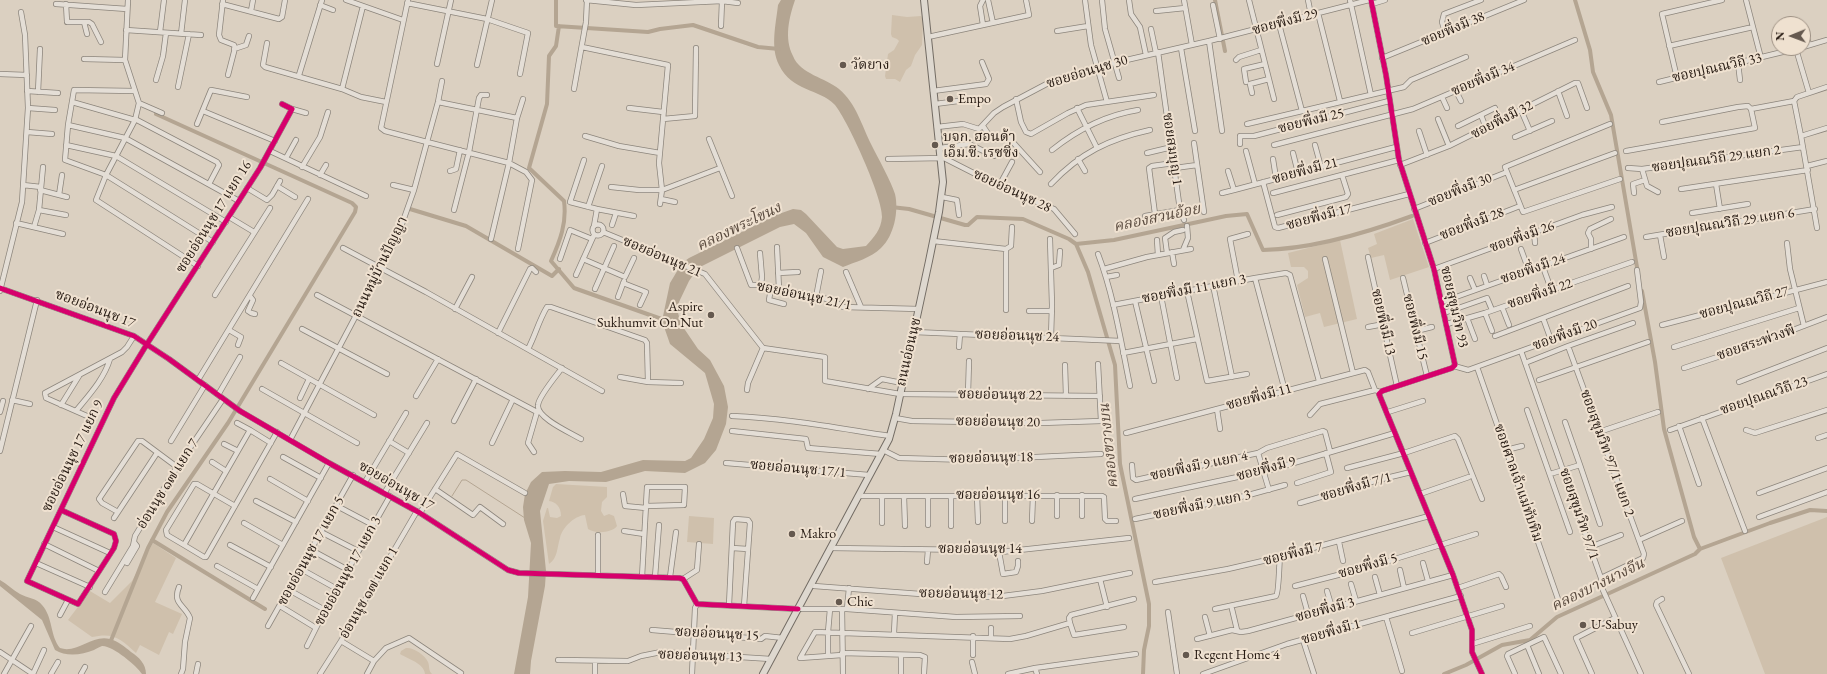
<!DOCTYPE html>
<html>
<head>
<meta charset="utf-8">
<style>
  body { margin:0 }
  #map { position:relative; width:1827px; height:674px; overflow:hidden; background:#dbd0c1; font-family:"EB Garamond",serif }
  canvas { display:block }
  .north { position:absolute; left:1771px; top:16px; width:40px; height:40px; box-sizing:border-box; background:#efe1d0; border:1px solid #9e9184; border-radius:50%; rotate:269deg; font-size:11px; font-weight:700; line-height:16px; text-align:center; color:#251911 }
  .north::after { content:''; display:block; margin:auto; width:14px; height:18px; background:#65594f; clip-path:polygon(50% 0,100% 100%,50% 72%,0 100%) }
</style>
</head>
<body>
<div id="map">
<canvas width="1827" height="674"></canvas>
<div class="north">N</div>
</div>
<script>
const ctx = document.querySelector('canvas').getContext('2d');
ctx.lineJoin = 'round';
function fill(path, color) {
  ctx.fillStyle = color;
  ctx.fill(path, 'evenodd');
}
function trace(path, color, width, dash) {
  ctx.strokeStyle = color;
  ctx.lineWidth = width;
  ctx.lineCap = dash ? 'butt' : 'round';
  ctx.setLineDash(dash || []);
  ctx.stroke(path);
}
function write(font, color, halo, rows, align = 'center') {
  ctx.font = font + ' "EB Garamond","Noto Serif Thai",serif';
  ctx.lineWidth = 4;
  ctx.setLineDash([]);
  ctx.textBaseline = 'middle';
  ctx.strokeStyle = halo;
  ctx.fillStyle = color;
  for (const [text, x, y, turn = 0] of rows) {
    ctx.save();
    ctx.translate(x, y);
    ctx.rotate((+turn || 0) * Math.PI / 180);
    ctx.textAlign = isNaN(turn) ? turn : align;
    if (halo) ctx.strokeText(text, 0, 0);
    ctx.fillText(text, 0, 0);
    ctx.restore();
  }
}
fill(new Path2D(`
  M892,15L907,17L921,16L923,20L922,45L915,55L911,66L906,70L900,82L895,79H886L885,76L888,54L894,50L899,41L897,39L892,37L891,34Z
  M1413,219L1429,267L1390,280L1384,255L1371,258L1368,248L1377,244L1374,234Z
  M1340,240L1357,319L1324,327L1320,313L1305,317L1297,285L1308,278V271L1304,267H1291L1288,253Z
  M556,484L607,487V497L602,502L601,511L604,516L609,514L614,516L617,526C612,533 595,534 588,529L585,515C574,516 562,528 560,538C557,547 558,558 549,564L543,521L547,508H548L550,517L557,518L561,516C561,507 556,502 549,501L553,487Z
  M689,516L714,518L713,544L687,542Z
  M1827,517V674H1765L1721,558Z
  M153,543L176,558L155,602L182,614L173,634L169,632L159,655L140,645L136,653C121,639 114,632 92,637L68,620L90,591L110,603L132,581Z
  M406,648C413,647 425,655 428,662C430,667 428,670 432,674H425C424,663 408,659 400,654L401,651Z`), '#cfc0ac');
fill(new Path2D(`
  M781,0H795C789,18 784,38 793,56C800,74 826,78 839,89C856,103 862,126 871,144C878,158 891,181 895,194C899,211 894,236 881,248C871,258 855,262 843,267L823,257L806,233L794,224L780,227L698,268L689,281L679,302L677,309L681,324L698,349L710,360L724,386L728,407L726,424L716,450L705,463L685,473L645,471L606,482L569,481L549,484L540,511L546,571L545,586L531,661L530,674H514L528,597L531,543L524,520L523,507L525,494L531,482L542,472L565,471L601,472L643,460L685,461L691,458L704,439L713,418L714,404L705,373L670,344L662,321L670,283L682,263L689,258L776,215L793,209L801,210L806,214L837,247L843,249L866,246C874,237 881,230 882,217C883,198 848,121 835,105C819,88 792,92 779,65C770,47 776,24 778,5Z
  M0,580C7,584 13,590 20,594C27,598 37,598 42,605C53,617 50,636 60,648C77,654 92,634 110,639C118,641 125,647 131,652C139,657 146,664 146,674H142C137,666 112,645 102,646C99,647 96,649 94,650C82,655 66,657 55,650L42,620L0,586Z`), '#b4a592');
trace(new Path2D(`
  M452,496L462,480H466L525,518`), '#b4a592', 1);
trace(new Path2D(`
  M556,0V26L648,32L660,29L693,25L758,47L779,49
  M1215,0L1225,51
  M1575,0L1590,50L1593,72L1611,115L1638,273
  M559,26L556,46L549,56L547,104L529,168L564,201C567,223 560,241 551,261L574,288L667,321
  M891,207L909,209L965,225H968L977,217L1023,219L1069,239L1076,244L1114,240L1226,216L1247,214L1263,250C1313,249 1366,233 1412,216
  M410,209L466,226L552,276L559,269
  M1076,244L1088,272L1115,365L1120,464L1149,604V626L1144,650L1143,674
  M1642,291L1655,362L1664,429L1694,537L1700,549
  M152,540L265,609
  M110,643L148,548L167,512L228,423L355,212L356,207L352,203L156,114
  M1444,674L1466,665L1502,645L1530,640L1557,617L1695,554L1700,549L1770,523L1810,510L1827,511`), '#b4a592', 4);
const minor = new Path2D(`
  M128,0L125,60L139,103L135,120L106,175L96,200L198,266
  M223,0L219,35L221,40L234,45L235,48L228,75
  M346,0L403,20
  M586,0L636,5L722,1L738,3
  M983,0L980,6L983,25
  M988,0L993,23
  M1085,0L1091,45L1107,102
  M1102,0L1105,29L1119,78
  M1129,0L1131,14L1140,27L1146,55
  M1184,0L1192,45
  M1249,0L1274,99
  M1308,0L1311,15
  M1350,0L1371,95
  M1371,0L1386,75L1399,160L1434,269L1455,365L1452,368L1382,391L1379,394L1453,575L1472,630V652L1482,674
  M1746,0L1761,58
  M407,3L487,19L528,33L520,74
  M56,4L127,9
  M66,4L67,22H89L92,24L101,42
  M222,4L279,19L282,17L285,0
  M1372,4L1385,0
  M320,5L333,10
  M1213,5L1220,39
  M251,11L253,0
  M1156,11L1185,8
  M1318,13L1340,101
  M84,22L87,34
  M1279,24L1302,111
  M721,26L722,1
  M1151,29L1156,53
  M126,30L201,35
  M1057,31L1088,26
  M160,32L164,0
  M1445,32L1442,22L1444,14L1481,0
  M181,34L185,0
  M1806,34L1809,45
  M928,37L1029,15L1026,0
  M1209,41L1222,131
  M267,43L263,65L265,67L342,89L361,97L386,102
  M1669,46L1753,27
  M582,47L668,65L659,163L662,190L660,204
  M1803,47L1827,40
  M1181,48L1195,131
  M234,49L246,45L249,36
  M1796,49L1809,93
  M1382,58L1524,0
  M84,59L125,60
  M1236,60L1239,57L1261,50
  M1738,63L1740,80
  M437,64L451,0
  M477,65L492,0
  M0,74L27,75
  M299,75L322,0
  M1677,78L1662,14L1722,0
  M156,80L163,56L166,33
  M442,81L438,102L427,142L509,163L491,239
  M1246,82L1244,69L1265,64
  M1659,82L1799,48
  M178,87L189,34
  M342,89L363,6
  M574,89L586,22L587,0
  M27,91L58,93
  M135,91L74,90L68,125L65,160L106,175L213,242
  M933,91L986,84L989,79L982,62
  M1456,91L1461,101
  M1558,91L1567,116
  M38,92L40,49
  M1252,93L1250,84L1269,79
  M1442,97L1447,108
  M1016,99L1021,122L1026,132L1031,134L1068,113L1086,105L1154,95
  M1794,101L1801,136
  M72,102L135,120
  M438,102L517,118
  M139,103L162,113
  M935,104L974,99
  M28,108L55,110
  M629,108L663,112
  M1077,108L1097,148
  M292,109L306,113
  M1521,110L1530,131
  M203,111L275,141
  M1481,115L1486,128
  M135,119L217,162L219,165L209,184
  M663,119L695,116L696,48
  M1438,119L1449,146
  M1662,122L1738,107L1748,106L1751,109
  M197,124L211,90L247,97
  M1247,124L1404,87L1411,80L1466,57
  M1610,124L1505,167L1523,212L1620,179
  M68,125L125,138L239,201
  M983,126C987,132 992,142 1000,139C1005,138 1006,137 1010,139L1040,172
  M1458,126L1495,108
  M937,127L963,124L979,129L994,113L1003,107L1054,80L1096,67L1209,41L1369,0
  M1419,131L1427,155
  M27,132L52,134
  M585,136L619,146L660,153
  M1515,137L1552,121
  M709,139L732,196
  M1194,143L1204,212
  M1240,144V136H1254L1389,101
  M66,145L116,156L226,222
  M1274,145L1413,109L1575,40
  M1315,145L1321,167
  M940,148L969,144L994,156L1000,152
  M1052,150C1077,130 1106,115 1138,110
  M270,151L366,196
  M1246,151L1255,184
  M1626,151L1755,128L1751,109L1794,101L1797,97L1827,87
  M1147,153L1172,147
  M1293,153L1298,173
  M286,158L296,140
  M888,159L944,158L999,186L1054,209L1075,234
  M1078,159L1085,171
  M1273,159L1276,178
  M584,160L570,202L597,209L594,226
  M1400,165L1449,146L1575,83H1578L1587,108
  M1807,166L1827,161
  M302,167L320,137L328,112
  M1175,168L1197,165
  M1628,168L1642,169L1803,147
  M1642,169L1647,186L1658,192
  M450,171L456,169L460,150
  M1228,171L1234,190L1396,147
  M320,175L326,165
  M1263,182L1275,227L1278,228L1409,194
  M1051,184C1080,153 1109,139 1150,130
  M1716,184L1720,209
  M23,185L41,187
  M393,185L414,190
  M277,186L295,197
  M999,186L1012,162
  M611,187L639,190H662L720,168
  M247,188L267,200L272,195L280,181
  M1681,189L1808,170
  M40,190L67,197
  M1514,190L1615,153
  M1222,193L1234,190
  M1273,193L1399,160
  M1634,193L1633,184L1645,180
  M59,195L62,175
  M942,197L957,200L959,215
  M661,199L675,202
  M588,207L602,166
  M597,209L634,216
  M1414,209L1507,172
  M39,210L66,215
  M454,210L469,152L479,98L481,95H487
  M1180,210L1184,220
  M1692,213L1748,204
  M1155,214L1149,168L1152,166L1174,163
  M1277,215L1346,197L1348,194L1342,175
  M1145,216L1180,210L1158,52
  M229,217L254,232
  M16,223L63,234
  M592.5 230a5.5 5.5 0 1 1 11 0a5.5 5.5 0 1 1-11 0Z
  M612,225L616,213
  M34,227L39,210L43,167
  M1817,228L1801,136L1827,128
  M603,232L705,274L763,348L825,357V381L900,394L1100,396
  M1534,232L1535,243
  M1660,235L1664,257
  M1646,237L1815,209
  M1050,239L1052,305L1051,337
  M1157,240L1158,255
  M933,241L1006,249
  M1425,243L1520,206
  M1787,243L1790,269L1804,326
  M777,247L779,289
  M343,248L426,292L602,391
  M737,248L751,285H761L832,300L843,307L919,309
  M518,249L532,180L526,172L509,163L517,118L523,99
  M1006,249L1011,246L1012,227
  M1521,249L1529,271
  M1591,249V239L1588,233L1590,229L1611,219
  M1183,250L1188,238L1187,226
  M1172,252L1174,264
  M760,253L762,277L761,285
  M1167,253L1165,238L1174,232L1183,230
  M1098,254C1114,296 1121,342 1130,386
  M1368,257L1397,386
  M560,259L570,230L592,239
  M583,259L625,277L634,258
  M1325,259L1353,373
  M1543,267L1551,289
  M1051,268L1059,265L1060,251
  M1104,269L1147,257L1191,249
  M1434,269L1582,215L1612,207
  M846,272L861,307
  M778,273L798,272
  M576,275L594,235
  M1484,276L1487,285
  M1106,277L1117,275
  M1255,278L1286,273L1290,275L1319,381
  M1403,278L1427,376
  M1470,278L1475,290
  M1238,281L1230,239L1248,234
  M623,283L646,292L640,305
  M1213,285L1232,377
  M0,288L134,336L169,359L240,411L329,463L420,513L508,570L519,573L679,578L683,579L697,604L798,609
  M771,288L769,300L784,304
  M595,289L614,246
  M0,291L22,202L28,108L25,35L21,12
  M1187,291L1207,381L1247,374
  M215,295L270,208
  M317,295L537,412L528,443L534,452
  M250,296L253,300L248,311L251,313L255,314
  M1161,296L1177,378
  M618,297L624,281
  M816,297L821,271
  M1135,301L1154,381
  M1442,302L1624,237
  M1113,305L1255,278L1285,391
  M1502,307L1509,325
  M455,309L472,277
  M1006,310V249
  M1029,311H1052
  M1444,313L1487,298L1492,310
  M1485,313L1492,331
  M1467,318L1475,339
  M1543,318L1551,340
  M1447,324L1485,313L1632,262
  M1662,325L1827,282
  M1368,327L1384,324
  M302,329L387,374
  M229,330L241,337L238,345
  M1416,331L1432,327
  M914,332L1121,341
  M498,333L530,269L532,268L536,272
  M1495,336L1628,286
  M1568,346L1633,323
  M959,347L960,334
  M1674,347L1799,308
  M528,349C535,336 539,320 547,307H551L645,340L647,343L648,382L681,383
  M1521,351L1590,547L1601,578L1602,588L1641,674
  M1123,353L1197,339
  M281,363L374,415
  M1525,363L1568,346L1644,554L1643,558L1601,578
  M1065,365L1066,396
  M1454,366L1468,370L1640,308L1641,302L1637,270
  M1477,367L1558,599
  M562,368C556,376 539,396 538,405C536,418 571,433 581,439
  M1684,368L1751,346L1827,317
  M620,377L648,382
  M198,380L308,199
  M1539,380L1648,342
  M1739,382L1827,348
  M262,389L357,443
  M868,389L882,379L902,383
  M747,390L748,383L763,348
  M968,394L969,361
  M218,395L240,357
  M416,396L438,359
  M300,398L309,379
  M12,400L30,404
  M61,405L79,376
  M1217,409L1220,429
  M1527,410L1570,532
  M76,411C89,395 104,379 110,359
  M0,412L3,401
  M1388,412L1423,401
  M1310,415L1320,404L1375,390
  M87,416L46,398L45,393L122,352L127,347L134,336
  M732,416C786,418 837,428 890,436
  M895,418L912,421L1041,423L1101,421L1098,364
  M1702,418L1745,531
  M454,421L476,379
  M1565,422L1580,465
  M237,423L250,430L184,545L204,557H206L277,432
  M1679,426L1699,484
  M250,430L271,443
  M1670,430L1827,374
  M1746,430L1755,433L1827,410
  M732,431L806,439L808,448L881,454
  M1599,432L1658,412
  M1126,433L1365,370L1368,372L1375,390L1380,392
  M1818,438L1827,435
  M290,440L397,238L414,190L427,142L385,131L381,128L408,0
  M171,441L205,385
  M389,441L409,453
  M492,443L513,399
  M224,444L238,451
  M883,450L899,458L971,460L1101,454
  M1506,450L1522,446
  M0,451L37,300
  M1258,453L1267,448L1323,431L1325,432L1330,451
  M283,457L321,478
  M212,462L226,471
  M726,463L869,475
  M1132,465L1133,478L1136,480L1258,453L1269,490
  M1347,468L1404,453L1455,436L1458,439L1482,499
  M1550,474L1580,465L1600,524
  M270,479L308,501
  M365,482L406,413
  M1297,483L1331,472L1326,453
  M435,489L473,515L480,507L503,524
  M385,492L427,423
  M1759,493L1827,468
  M623,494L625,506L646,508
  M1420,494L1469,477
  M977,495L978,522
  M1082,495V516
  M858,496H1102L1104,497L1105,519L1107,521H1116
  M882,496V523
  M904,496L905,526
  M928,496V525
  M951,496V526
  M1135,499L1270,470L1395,433
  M256,501L296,522
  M1300,503L1378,480L1411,472
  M337,506L373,525
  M61,510L114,534L116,541L114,548L78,604L27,581L114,398L147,344L260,168L292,109L282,104
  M118,512L102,503L99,499L138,441H142L177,467
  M420,513L457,454L525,493
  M1057,516V495
  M1759,517L1827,492
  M114,518L157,453
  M1135,519L1245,496L1285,485
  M1005,521V495
  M1032,521L1033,495
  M244,523L283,545
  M53,527L110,553
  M624,531L644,534
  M321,532L358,551
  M598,535V575
  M1639,540L1682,521
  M1339,542L1343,561
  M44,544L99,571
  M184,545L167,535L166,530L194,484H197L235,506
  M230,545L271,567
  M1590,547L1621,535
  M732,548L748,549
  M830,548L974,550L1001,552L1129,538
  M311,550L348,570
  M999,552L1003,574L1016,572L1018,566V561
  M927,562L928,550
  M36,563L90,587
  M127,563L137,546L134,542
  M1423,563L1428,581
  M217,566L258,589
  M301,569L337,589
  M1400,570L1404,588
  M642,577L647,487H685L684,505L646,506
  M655,577L659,525
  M670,577L676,532
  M1375,577L1380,595
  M683,579L697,570L699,544
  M1100,579L1107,607
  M1155,582L1228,569L1280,557L1429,516
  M1351,584L1356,601
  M814,586L934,595L995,597L1042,591L1130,573
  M1295,586L1369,567L1476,534
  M179,587C172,604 185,605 190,618L185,642L183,669L181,674
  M1458,588L1499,574L1501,576L1506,587
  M289,590L325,610
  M1327,591L1332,608
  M105,592L133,546L135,536L177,467L223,399
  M1303,596L1308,614
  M253,598L329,463
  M1662,599L1657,602L1656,605L1689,674
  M729,605L733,522L735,519L748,520L750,523L744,606
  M280,606L316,628
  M802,609H847L956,617L1020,616
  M842,609L843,674
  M847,609L849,588
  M1215,609L1276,596C1279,593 1279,564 1280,557
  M1232,609L1237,630
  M1168,612L1177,674
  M60,615L68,600
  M1205,617L1210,636
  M1386,617L1402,671
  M1070,623L1074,635L1124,627
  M268,626L353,475
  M652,630L761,639L765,636L783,638
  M894,633L895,613
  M1412,633L1502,606
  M973,636V655
  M991,637V628
  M1197,639L1232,630L1241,632L1248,631L1453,575
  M1303,640L1314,674
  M341,641L374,661L386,648L409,638L461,673
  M1472,644L1530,626
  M1527,645L1539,674
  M307,646L325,610L390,496
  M0,652L33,674
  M842,653L920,655L925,657L924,673
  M842,655L800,658L815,632L1010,639L1026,636L1070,623L1069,618L1071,615L1134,599
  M828,656V632L830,609
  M558,660L628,661L641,656L661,652L771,659
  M972,662L975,674
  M1035,668L1037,674
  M4,674L31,626
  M33,674L44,650
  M51,674L58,662
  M81,674L85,667
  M196,674L198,664
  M320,674L341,641L417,511
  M367,674L374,661
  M595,674V661
  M692,674L695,608L697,604
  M901,674V655
  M1008,674L1035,668L1136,654
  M1203,674L1287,644L1461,596
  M1515,674L1507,656L1508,654L1544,637L1561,674
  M1592,674L1576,638L1615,618`);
const major = new Path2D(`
  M763,674L889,439L896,414L929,261L939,212L943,182L924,0`);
trace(minor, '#8c857c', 6);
trace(major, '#736c64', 8);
trace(minor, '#e4ded6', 4.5);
trace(major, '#ded8cf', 6);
trace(new Path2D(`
  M1371,0L1386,75L1399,160L1434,269L1455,365L1452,368L1382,391L1379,394L1453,575L1472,630V652L1482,674
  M0,288L134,336L169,359L240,411L329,463L420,513L508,570L519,573L679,578L683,579L697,604L798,609
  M61,510L114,534L116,541L114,548L78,604L27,581L114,398L147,344L260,168L292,109L282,104`), '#d6006c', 5);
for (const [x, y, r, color] of [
  [843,65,4,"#65594f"],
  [950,99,4,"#65594f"],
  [935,145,4,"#65594f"],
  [711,315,4,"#65594f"],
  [792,534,4,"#65594f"],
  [839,602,4,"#65594f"],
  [1583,625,4,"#65594f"],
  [1186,655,4,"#65594f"]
]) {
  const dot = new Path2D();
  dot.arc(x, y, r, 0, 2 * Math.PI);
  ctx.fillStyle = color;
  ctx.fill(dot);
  trace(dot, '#efe1d0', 1.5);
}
write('14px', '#251911', '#efe1d0', [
  ["ซอยพึ่งมี 29",1285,22,-15],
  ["ซอยพึ่งมี 38",1453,29,-23],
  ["ซอยปุณณวิถี 33",1717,68,-13],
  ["ซอยอ่อนนุช 30",1087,72,-17],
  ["ซอยพึ่งมี 34",1483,79,-23],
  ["ซอยพึ่งมี 32",1502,120,-27],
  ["ซอยพึ่งมี 25",1311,121,-14],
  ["ซอยสมบุญ 1",1172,149,82],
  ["ซอยปุณณวิถี 29 แยก 2",1716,159,-8],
  ["ซอยพึ่งมี 21",1305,171,-15],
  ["ซอยพึ่งมี 30",1460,190,-22],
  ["ซอยอ่อนนุช 28",1012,191,25],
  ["ซอยอ่อนนุช 17 แยก 16",214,217,-58],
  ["ซอยพึ่งมี 17",1319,217,-15],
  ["ซอยปุณณวิถี 29 แยก 6",1730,223,-9],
  ["ซอยพึ่งมี 28",1472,224,-21],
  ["ซอยพึ่งมี 26",1522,237,-20],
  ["ซอยอ่อนนุช 21",662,257,23],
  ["ถนนหมู่บ้านปัญญา",380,267,-64],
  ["ซอยพึ่งมี 24",1533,269,-19],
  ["ซอยพึ่งมี 11 แยก 3",1194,289,-11],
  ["ซอยพึ่งมี 22",1540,294,-19],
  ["ซอยอ่อนนุช 21/1",804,296,12],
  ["ซอยปุณณวิถี 27",1744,303,-15],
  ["ซอยสุขุมวิท 93",1454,307,77],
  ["ซอยอ่อนนุช 17",95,309,21],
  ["ซอยพึ่งมี 13",1383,322,77],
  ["ซอยพึ่งมี 15",1415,327,76],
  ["ซอยพึ่งมี 20",1565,335,-20],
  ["ซอยอ่อนนุช 24",1017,336,2],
  ["ซอยสระพ่วงพี",1756,343,-19],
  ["ถนนอ่อนนุช",909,352,-77],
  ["ซอยอ่อนนุช 22",1000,395,1],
  ["ซอยปุณณวิถี 23",1764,396,-19],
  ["ซอยพึ่งมี 11",1259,397,-15],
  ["ซอยอ่อนนุช 20",998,422,1],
  ["ซอยสุขุมวิท 97/1 แยก 2",1607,453,70],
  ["ซอยอ่อนนุช 17 แยก 9",73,456,-64],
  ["ซอยอ่อนนุช 18",991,458,-1],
  ["ซอยพึ่งมี 9 แยก 4",1199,466,-12],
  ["ซอยอ่อนนุช 17/1",798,469,5],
  ["ซอยพึ่งมี 9",1266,469,-15],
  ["ซอยศาลเจ้าแม่ทับทิม",1518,483,71],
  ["อ่อนนุช ๑๗ แยก 7",168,484,-58],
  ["ซอยอ่อนนุช 17",396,486,30],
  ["ซอยพึ่งมี 7/1",1356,487,-16],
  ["ซอยอ่อนนุช 16",998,495],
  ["ซอยพึ่งมี 9 แยก 3",1202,505,-12],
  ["ซอยสุขุมวิท 97/1",1579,514,71],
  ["ซอยอ่อนนุช 14",980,549],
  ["ซอยอ่อนนุช 17 แยก 5",311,551,-61],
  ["ซอยพึ่งมี 7",1293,554,-14],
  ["ซอยพึ่งมี 5",1368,566,-16],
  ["ซอยอ่อนนุช 17 แยก 3",348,571,-61],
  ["อ่อนนุช ๑๗ แยก 1",369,593,-60],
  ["ซอยอ่อนนุช 12",961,594,1],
  ["ซอยพึ่งมี 3",1325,610,-15],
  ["ซอยพึ่งมี 1",1331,632,-16],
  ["ซอยอ่อนนุช 15",717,634,3],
  ["ซอยอ่อนนุช 13",700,656,2]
]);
write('14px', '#251911', '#efe1d0', [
  ["วัดยาง",851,65],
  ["Empo",958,99],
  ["บจก. ฮอนด้า",943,137],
  ["เอ็ม.ซี. เรซซิ่ง",943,153],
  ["Aspire",703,307,"right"],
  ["Sukhumvit On Nut",703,323,"right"],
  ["Makro",800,534],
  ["Chic",847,602],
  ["U-Sabuy",1591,625],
  ["Regent Home 4",1194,655]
], 'left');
write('italic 15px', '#58493d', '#efe1d0', [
  ["คลองสวนอ้อย",1157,218,-12],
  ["คลองพระโขนง",739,227,-26],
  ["คลองขวางบน",1109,446,-96],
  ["คลองบางนางจีน",1598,585,-26]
]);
</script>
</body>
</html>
